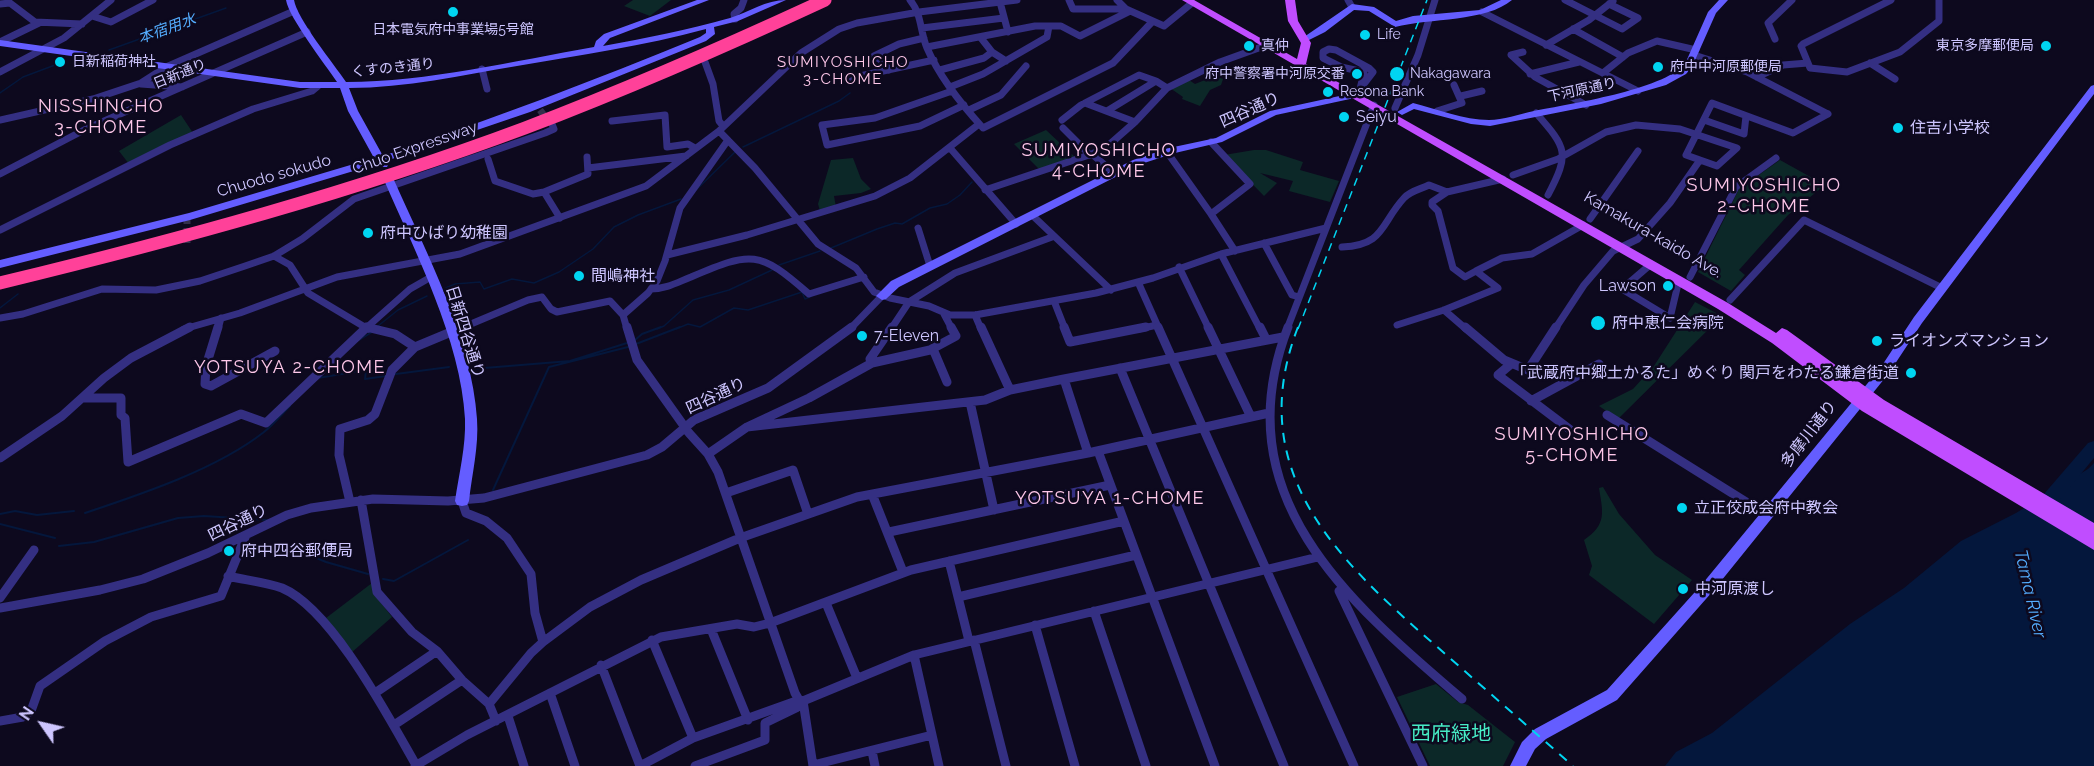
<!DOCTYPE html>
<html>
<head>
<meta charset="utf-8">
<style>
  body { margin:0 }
  #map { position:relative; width:2094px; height:766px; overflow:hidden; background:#0d091e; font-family:Raleway,sans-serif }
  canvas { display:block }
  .north { position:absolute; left:12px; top:694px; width:60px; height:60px; -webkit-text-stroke:4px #0d091e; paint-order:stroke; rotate:304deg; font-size:16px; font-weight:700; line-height:24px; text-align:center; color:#cec6ff }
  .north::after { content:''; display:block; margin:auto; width:21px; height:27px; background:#cec6ff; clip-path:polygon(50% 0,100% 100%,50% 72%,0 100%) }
</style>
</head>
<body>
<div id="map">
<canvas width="2094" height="766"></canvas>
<div class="north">N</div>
</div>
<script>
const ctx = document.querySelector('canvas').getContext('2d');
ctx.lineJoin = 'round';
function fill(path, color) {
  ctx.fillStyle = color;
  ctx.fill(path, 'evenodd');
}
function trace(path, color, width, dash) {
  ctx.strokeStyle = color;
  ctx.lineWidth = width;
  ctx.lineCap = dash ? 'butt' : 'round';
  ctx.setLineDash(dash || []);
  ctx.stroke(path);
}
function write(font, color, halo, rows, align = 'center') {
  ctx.font = font + ' Raleway,"Noto Sans JP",sans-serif';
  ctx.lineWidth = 5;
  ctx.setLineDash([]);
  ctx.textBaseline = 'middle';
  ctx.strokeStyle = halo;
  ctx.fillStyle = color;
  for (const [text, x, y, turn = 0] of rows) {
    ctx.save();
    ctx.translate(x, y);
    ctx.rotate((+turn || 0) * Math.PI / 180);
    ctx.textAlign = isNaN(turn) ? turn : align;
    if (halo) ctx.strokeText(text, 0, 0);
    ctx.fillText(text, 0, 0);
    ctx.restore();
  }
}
fill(new Path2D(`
  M633,0H671L650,16L624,6Z
  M1215,76L1223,79L1221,85L1210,90L1200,106L1182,99L1183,97L1170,88L1189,80L1195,84Z
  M181,115L193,133L129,164L119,151Z
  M1046,130L1076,158L1041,171L1014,144Z
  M1254,150H1266L1303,162L1300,170L1339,181L1330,202L1289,191L1293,181L1260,173L1277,183L1264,196L1224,155Z
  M853,158L861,179L871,189L861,193L834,196L836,207L820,211L818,204L831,160Z
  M1780,160L1825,185L1788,215L1739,270L1745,275L1731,291L1698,272L1739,189Z
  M1695,302L1722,316L1618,419L1599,406L1633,389L1654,366Z
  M1603,487L1619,514L1655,555L1692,580L1654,624L1589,575L1592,566L1584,540C1607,524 1603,513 1599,488Z
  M372,583L374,594L392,617L351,653L326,618Z
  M1436,684L1458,702L1468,705L1515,742L1503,766H1430L1397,697Z`), '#0c2828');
fill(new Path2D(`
  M2094,463V766H1665L1676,752L1712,733L1850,624L1904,588L1961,541L2016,513L2088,469Z`), '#04173c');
trace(new Path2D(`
  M109,50L226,8
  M0,93L23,77L55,65
  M743,147L839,101L850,93
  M696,190L735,152
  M831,248L877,229L895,223L902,224L930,208L947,204L960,195L972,182
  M779,265L820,251
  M446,288L455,284L480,282L484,289L512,279L534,283L559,272L593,249L614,227L638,215L681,199
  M0,308L18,294
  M378,326L398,310L427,296
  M657,329L664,326L693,300L729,290L772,270
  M676,329L688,324L700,327L734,308L748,310L802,292L805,299L812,296`), '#04173c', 1.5);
trace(new Path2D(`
  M359,340L372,332
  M635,340L642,334L661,327
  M636,344L680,327
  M472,369L570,361L627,343
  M396,374L449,367
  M318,378L366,370L365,379L386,376
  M493,490L549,367L628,347
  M85,513C142,494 217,469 264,432C273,425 282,414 290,406
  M0,514L15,511L37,515L74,511
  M0,524L55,538
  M59,546L94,542L178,518L204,516L267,520
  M302,552L326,562L368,574
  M383,579L394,581L468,540`), '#04173c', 2);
fill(new Path2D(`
  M2094,441V458L2056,504L2050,506L2044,504L2042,499L2044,494L2088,443Z`), '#04173c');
trace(new Path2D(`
  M540,110L549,122
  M187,217V243`), '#342f4b', 7, [7, 4]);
trace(new Path2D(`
  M910,0C922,14 920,32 927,48C940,78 961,104 983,128L1113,63L1152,22
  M1069,0L1073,9H1126
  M1117,0L1126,9L1164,26L1192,3
  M1348,0L1352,7
  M1565,0L1622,29L1638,18L1609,4
  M1000,2L1008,32
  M0,4L10,3L35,22L82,24
  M1482,12L1638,91
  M92,16L111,22L153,0
  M735,19L734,14L741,8L744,0
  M922,28L1004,18
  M1573,29L1623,57
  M981,38L992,52L1006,61
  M1775,39L1768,23L1792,0
  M0,42L39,23
  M1546,45L1589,20L1613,1
  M927,47L1035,26H1049
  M1329,49L1336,50L1369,68L1373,72L1360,89L1364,72L1341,67L1323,58V52Z
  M1523,52L1511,55L1535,77L1586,105
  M1694,55L1747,72L1828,114
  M705,62L713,84L719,121L723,126
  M1808,63L1810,68L1847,72L1900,52L1939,21V0
  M1870,63L1895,79
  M482,69L487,89
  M889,70L884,62L874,56L899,44L924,38
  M940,70L984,58L992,52
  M0,72L64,38L111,0
  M1603,73L1628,53L1657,41L1696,50
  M1530,74L1579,62
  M1757,77L1783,65L1808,63L1801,46L1803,44L1891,0
  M850,82L860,76L934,60
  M141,84L182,87
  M950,87L983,74L1047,37L1049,26H1061L1080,36L1130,11
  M952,91L875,118L822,125L827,145L920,126L964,105
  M1461,96L1482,91
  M1085,103L1135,122
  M1395,108L1418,55L1435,0
  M969,110L1001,95L1026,66
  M1107,111L1156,81L1167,88
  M1437,111L1462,103L1454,85
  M1536,113C1567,148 1570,153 1548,195
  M0,120L93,99L141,83L166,67L294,11
  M1062,120L1081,105L1139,75L1156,81
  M1704,120L1744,134L1746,116
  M612,121L665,115L667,147L688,144L695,148
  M1063,128L1090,155
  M719,131L755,168L818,244L856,268L874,292L890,298L929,306L950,315H975L1096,293L1153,278L1221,254L1326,228
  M1211,142L1250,184L1211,214L1235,251
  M950,148L1016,224
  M1167,152L1211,214
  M1092,154L1114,173
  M488,159L495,181L533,194L544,192L560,218
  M588,168L686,156
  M0,174L86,129L307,32
  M1513,175L1558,159L1606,132L1636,125L1680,129L1737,148L1717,166L1700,160
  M985,190L1092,154L1110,144L1135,122L1167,88L1220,62L1267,45
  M544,192L588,174L587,157
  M1032,215L1111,290
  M1590,219L1638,151
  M918,228L930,266
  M0,230L170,145L253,109L312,91L318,86
  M1264,243L1292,295L1299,297
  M1342,247C1385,245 1380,224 1404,198C1410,191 1421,189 1429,185L1447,192L1503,179
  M1221,254L1260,329
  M667,255L747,235L875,196L910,178L979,124
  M274,256L290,265L308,293L368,329
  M1651,264L1622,289L1670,318L1679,280
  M1179,267L1209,329
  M1476,271L1502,258L1532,254L1583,225
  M1690,277L1736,187L1776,158
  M1138,282L1159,329
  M651,289C666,289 678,282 691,277C752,251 759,250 809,294L864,277
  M1730,300L1804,220L1942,288
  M1054,301L1065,329
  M1444,310L1466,329
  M944,314L952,329
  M975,315L981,329
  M0,318L23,314L102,289L156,290L200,281L245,266L274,256L302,239L354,199L545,133L554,129L552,124
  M1397,325L1444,310L1498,288L1476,271L1465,277L1453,268L1438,211L1432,205V202L1447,192
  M184,329L240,313L337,277L460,254L646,186L719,131L801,53L839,29L857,23L919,12L1017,0
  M218,329L221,318
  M365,329L410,289L431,277
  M459,329L528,300L542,297L551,309L557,312L610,301L623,315
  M627,329L623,315L648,293L657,281L665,261L680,208L728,140
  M850,329L882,296
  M891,329L909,302L955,273L1052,237
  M1139,329L1157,325
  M1287,329L1374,105
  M1555,329L1584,285L1613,251L1638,239L1670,203L1700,160L1686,155L1712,103L1793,133L1828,114`), '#342f82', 7);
trace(new Path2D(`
  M218,327L206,366L205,384L211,386L275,351
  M366,327L395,334L415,347L463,327
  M627,327L637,360L689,433L708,454L718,472L795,693L799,700L803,701L813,766
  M981,327L1010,390
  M1064,327L1070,342L1146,327
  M1158,327L1354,766
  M1208,327L1251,417
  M1260,327L1266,339
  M1288,327C1223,495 1347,601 1462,699
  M1465,327L1504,360L1528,370L1556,327
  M933,349L947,382
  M872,363L870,359L892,327
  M1511,364L1498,375L1572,431
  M1120,368L1284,766
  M84,398H121V415L125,418L128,462L241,414L266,423L367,327
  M1531,401L1599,364
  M970,402L994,510
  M1607,415L1767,515
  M747,427L985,400L1010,390L1064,379
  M1098,451L1215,766
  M1088,453L1064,379L1283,337
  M708,454L747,427L809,398L872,363L930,350L956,336L951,327
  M0,458L62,416L104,378L131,358L190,327
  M726,493L793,470L808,514
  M872,494L903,572
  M361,500L377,592L412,632L437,651L462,680L489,704L496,721
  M462,501L466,513L486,521L507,538L531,574L535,613L543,642L531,653L489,704
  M350,502L339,455L340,429L368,420L375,414L392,370L415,347
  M889,532L1110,485
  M949,561L969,641
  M228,576C245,580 265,582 282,588C332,609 389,718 416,765
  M1339,591L1423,766
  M958,597L1136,555
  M0,598L34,550
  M826,603L857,678
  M0,608L100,590L143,579L208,553L287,515L311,508L373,499L448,501L484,498L647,455L662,447L694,420L768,388L852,327
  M1094,611L1146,766
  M1035,625L1075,766
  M711,629L748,720
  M652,640L693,738
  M974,640L1006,766
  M543,642L590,607L641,580L740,538L857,497L1088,453L1269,413
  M914,655L939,766
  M601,665L640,766
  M375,693L437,651
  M550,693L575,766
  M508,716L524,766
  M0,721L23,717L31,711L40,686L105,641L151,617L221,596L246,535
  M394,725L462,680
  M872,751L875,766
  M813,765L932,735
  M415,766L467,735L661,637L737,624L754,627L770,623L911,570L1124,521
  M640,766L693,738L799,700
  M695,766L765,740V723L796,708L803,701L914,655L1318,557`), '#342f82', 9);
fill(new Path2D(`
  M286,0H294C297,19 334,64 346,82C428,82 513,61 594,47L596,41L604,34L697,0H709L610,38L603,46C646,38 688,30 730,18C749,12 766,0 786,0L738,21L714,27L715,34L706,41L530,112L386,161L388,165L387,167H379L377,164L190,220L0,268V260L189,213L374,158L348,111L340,88H300L0,46V40L300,82H337C325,64 289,18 286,0ZM706,29V33L700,37C595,80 490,120 383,156L358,111L349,88C406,88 462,75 517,66C580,55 644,46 706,29Z
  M1501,0H1512C1486,22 1430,18 1395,27L1369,11L1354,10L1325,32L1305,42L1301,39L1352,4L1374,7L1396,21L1413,16L1480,10Z
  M1719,0H1728L1716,13L1692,67L1686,74L1666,85L1601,104L1490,126L1471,124L1414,109L1402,115L1397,112L1413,103C1437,109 1464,120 1489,120C1503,120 1519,114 1534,111C1569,104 1662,90 1685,64L1708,12Z
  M2094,85V94L1922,323L1889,373L1713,591L1617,700L1546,739L1535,749L1526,766H1510L1522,742L1535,729L1607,690L1703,583L1881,367L1914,317L2091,86Z
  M1360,86L1365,89L1363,91L1350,99L1276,115L1222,142L1175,153L1141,164L899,287L886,299L882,300L876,296L891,281L1133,160L1169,148L1216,138L1270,111L1344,95Z
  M389,177L394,180C426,252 472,339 477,419C479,446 472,474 469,501L467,505L462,506L457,505L455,501C459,474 466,446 465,419C461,340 415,252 384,180Z`), '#645dff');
fill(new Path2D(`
  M1182,0H1194L1297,59L1301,43L1288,21L1285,0H1295L1298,21L1311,43L1306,64L1728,303L1776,333L1782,328L1787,330L1884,400L2094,523V550L1862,411L1772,343L1718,309Z`), '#c04dff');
trace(new Path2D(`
  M1298,329L1427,0`), '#00d5f1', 1.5, [8, 6]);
trace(new Path2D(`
  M1298,327C1241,474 1343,565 1443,652C1486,690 1530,728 1573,766`), '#00d5f1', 2, [10, 8]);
trace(new Path2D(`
  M0,283C177,240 354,192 525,128C627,89 726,46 825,0`), '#ff4199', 13);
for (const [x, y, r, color] of [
  [453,12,6,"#00d5f1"],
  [1365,35,6,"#00d5f1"],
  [1249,46,6,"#00d5f1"],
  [2046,46,6,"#00d5f1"],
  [60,62,6,"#00d5f1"],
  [1658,67,6,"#00d5f1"],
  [1357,74,6,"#00d5f1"],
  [1397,74,8,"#00d5f1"],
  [1328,92,6,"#00d5f1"],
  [1344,117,6,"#00d5f1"],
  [1898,128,6,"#00d5f1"],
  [368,233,6,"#00d5f1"],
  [579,276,6,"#00d5f1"],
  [1668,286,6,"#00d5f1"],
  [1598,323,8,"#00d5f1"],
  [862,336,6,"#00d5f1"],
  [1877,341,6,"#00d5f1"],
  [1911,373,6,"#00d5f1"],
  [1682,508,6,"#00d5f1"],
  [229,551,6,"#00d5f1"],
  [1683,589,6,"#00d5f1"]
]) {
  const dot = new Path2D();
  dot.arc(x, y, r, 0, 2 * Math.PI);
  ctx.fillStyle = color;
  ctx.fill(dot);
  trace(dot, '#0d091e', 2);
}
write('14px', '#cec6ff', '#0d091e', [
  ["日本電気府中事業場5号館",453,30,"center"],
  ["Life",1377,35],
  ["真仲",1261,46],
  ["東京多摩郵便局",2034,46,"right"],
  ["日新稲荷神社",72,62],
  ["府中中河原郵便局",1670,67],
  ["府中警察署中河原交番",1345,74,"right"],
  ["Nakagawara",1410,74],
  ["Resona Bank",1340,92]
], 'left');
write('14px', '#cec6ff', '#0d091e', [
  ["くすのき通り",393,68,-6],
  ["日新通り",180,74,-23],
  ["下河原通り",1582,90,-12]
]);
write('italic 15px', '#54adff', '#0d091e', [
  ["本宿用水",167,29,-20]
]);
ctx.letterSpacing = '1.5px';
write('15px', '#ffc8ea', '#0d091e', [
  ["SUMIYOSHICHO",843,62],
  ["3-CHOME",843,79]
]);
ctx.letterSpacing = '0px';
write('16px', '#cec6ff', '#0d091e', [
  ["四谷通り",1250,110,-24],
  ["Chuo Expressway",415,148,-19],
  ["Chuodo sokudo",274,176,-16],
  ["Kamakura-kaido Ave.",1653,235,30],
  ["日新四谷通り",465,332,73],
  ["四谷通り",716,396,-25],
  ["多摩川通り",1809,434,-52],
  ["四谷通り",238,523,-26]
]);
write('16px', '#cec6ff', '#0d091e', [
  ["Seiyu",1356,117],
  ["住吉小学校",1910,128],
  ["府中ひばり幼稚園",380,233],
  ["間嶋神社",591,276],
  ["Lawson",1656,286,"right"],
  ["府中恵仁会病院",1612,323],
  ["7-Eleven",874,336],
  ["ライオンズマンション",1889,341],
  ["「武蔵府中郷土かるた」めぐり 関戸をわたる鎌倉街道",1899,373,"right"],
  ["立正佼成会府中教会",1694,508],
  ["府中四谷郵便局",241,551],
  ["中河原渡し",1695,589]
], 'left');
ctx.letterSpacing = '1.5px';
write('18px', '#ffc8ea', '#0d091e', [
  ["NISSHINCHO",101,107],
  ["3-CHOME",101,128],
  ["SUMIYOSHICHO",1099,151],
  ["4-CHOME",1099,172],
  ["SUMIYOSHICHO",1764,186],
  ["2-CHOME",1764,207],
  ["YOTSUYA 2-CHOME",290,368],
  ["SUMIYOSHICHO",1572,435],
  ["5-CHOME",1572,456],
  ["YOTSUYA 1-CHOME",1110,499]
]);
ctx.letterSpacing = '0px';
write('italic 18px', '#54adff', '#0d091e', [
  ["Tama River",2030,594,77]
]);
write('20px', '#46ebc5', '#0d091e', [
  ["西府緑地",1451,734]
]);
</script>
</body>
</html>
